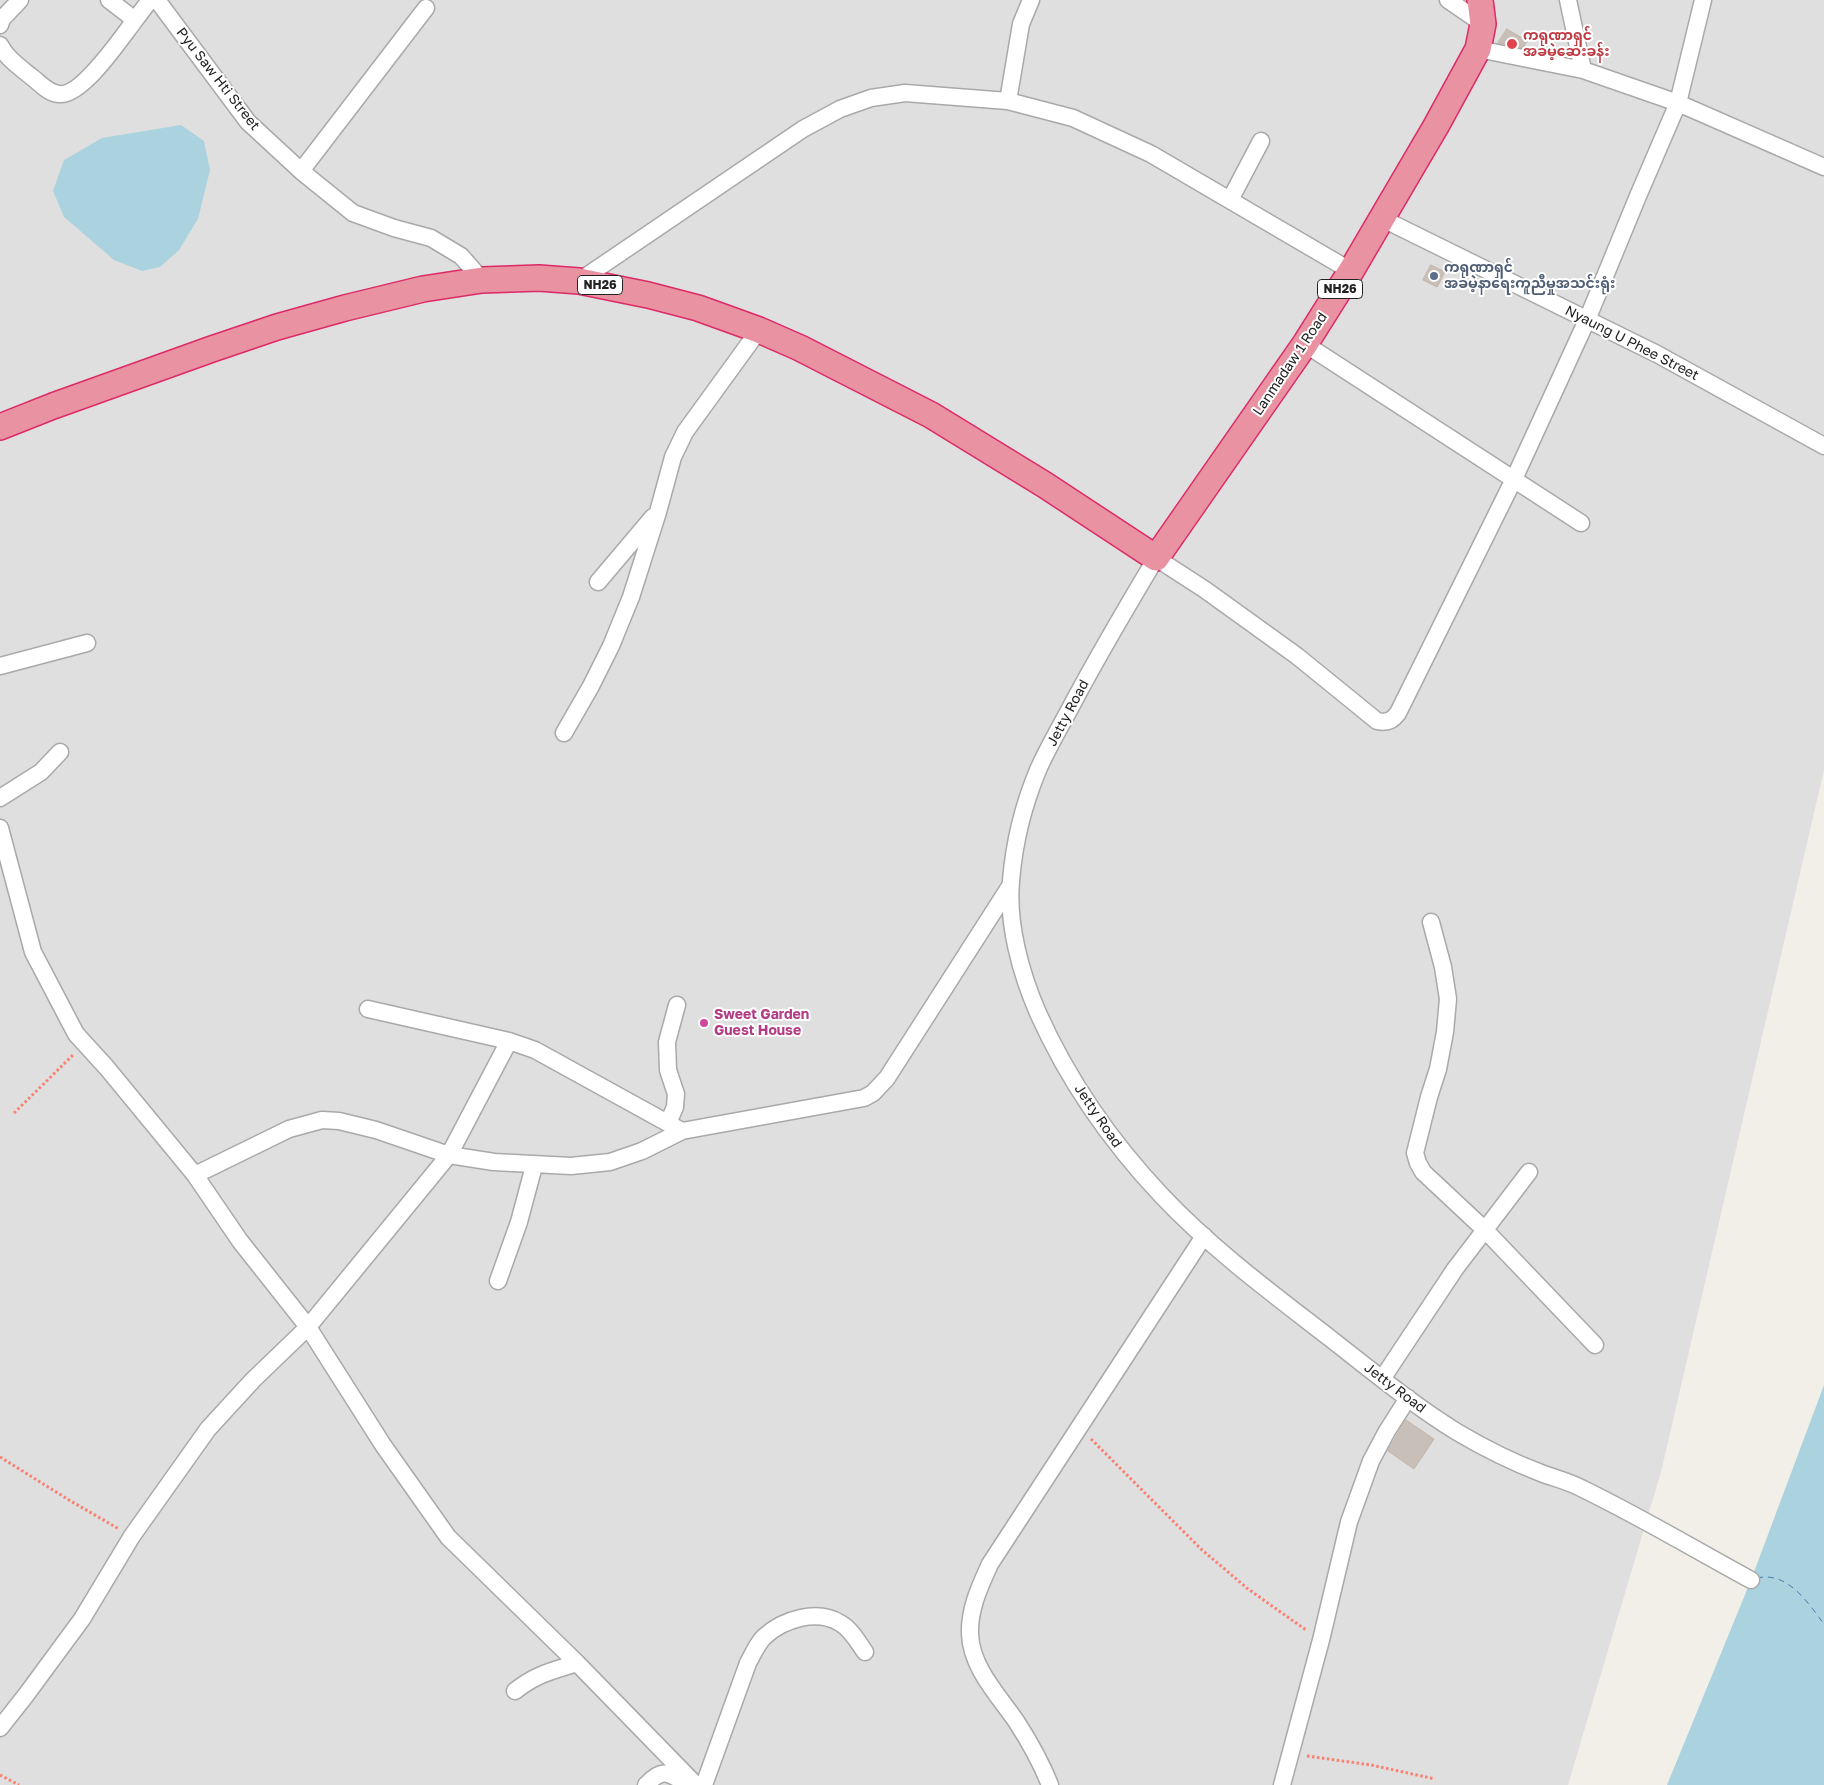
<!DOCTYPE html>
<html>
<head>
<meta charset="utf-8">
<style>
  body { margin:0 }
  canvas { display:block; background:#f2efe9 }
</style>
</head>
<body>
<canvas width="1824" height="1785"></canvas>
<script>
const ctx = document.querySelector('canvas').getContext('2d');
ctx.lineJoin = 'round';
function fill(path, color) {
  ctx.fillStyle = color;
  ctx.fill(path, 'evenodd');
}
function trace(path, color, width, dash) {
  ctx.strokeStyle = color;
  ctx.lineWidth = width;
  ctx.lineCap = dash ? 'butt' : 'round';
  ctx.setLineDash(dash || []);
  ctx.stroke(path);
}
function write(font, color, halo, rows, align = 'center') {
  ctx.font = font + ' "Golos Text","Noto Sans Myanmar",sans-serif';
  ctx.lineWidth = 4;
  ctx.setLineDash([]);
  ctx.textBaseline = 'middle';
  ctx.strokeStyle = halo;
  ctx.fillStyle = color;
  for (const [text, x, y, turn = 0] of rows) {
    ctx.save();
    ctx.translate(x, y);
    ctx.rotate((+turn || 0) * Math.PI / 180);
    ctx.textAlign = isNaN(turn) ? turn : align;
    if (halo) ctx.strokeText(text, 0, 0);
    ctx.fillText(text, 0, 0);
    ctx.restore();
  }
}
fill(new Path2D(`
  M0,0H1824V770L1661,1472L1568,1785H0Z`), '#e0dfdf');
fill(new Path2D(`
  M181,125L204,141L210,170L198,219L179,250L160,267L142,271L114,260L64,217L53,191L64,160L102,138Z
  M1824,1385V1785H1667L1751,1580Z`), '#aad3df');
trace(new Path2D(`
  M1757,1578C1788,1571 1808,1603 1824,1624`), '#4a7aab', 1, [6, 5]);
const building = new Path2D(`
  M1507,29L1527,41L1523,48L1498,43Z
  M1431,265L1445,272L1437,287L1423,280Z
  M1406,1420L1434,1439L1414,1469L1388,1451Z`);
fill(building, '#c7bfb8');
trace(building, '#c4b6ab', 1);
const minor = new Path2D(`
  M157,0L248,122L301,171L353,213L394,228L431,238L461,256L482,280
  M1448,0L1483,24
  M1568,0L1583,70
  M1703,0L1678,103L1638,196L1587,320L1514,479L1398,713C1392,721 1387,723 1377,721L1297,656L1204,589L1156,558C1128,605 1100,652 1074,701C1062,724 1048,747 1038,770C1023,806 1014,843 1011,881C1007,924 1021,974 1038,1013C1068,1080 1111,1142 1162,1196C1212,1249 1273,1294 1331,1339C1372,1371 1413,1405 1457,1432C1484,1448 1512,1462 1541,1473C1554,1478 1568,1481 1581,1488C1639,1516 1694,1549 1751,1580
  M135,20L150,0
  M0,25L2,19L20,0
  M0,45C7,59 21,68 33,78C41,84 48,93 59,94C82,97 121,38 135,20L109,0
  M1478,49L1583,70L1678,103L1824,167
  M1008,101L1021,24L1031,0
  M301,171L426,8
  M1230,200L1261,141
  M1383,219L1657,354L1824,446
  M579,281L803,129L840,109L871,98L905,93L1008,101L1073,118L1151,154L1351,271
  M1305,344L1581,523
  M598,582L653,517
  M0,666L87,643
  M564,733L591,686L611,646L631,597L658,512L673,457L685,432L759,330
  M0,798L41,772L60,752
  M0,828L33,952L76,1034L107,1068L195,1175L240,1241L308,1327L383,1445L448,1537L577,1663L696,1785
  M1431,922L1443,967L1448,999L1445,1032L1438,1069L1429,1097L1415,1153L1418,1163L1423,1172L1485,1230L1595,1345
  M368,1009L509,1041L535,1050L682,1131
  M668,1123L675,1107L676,1094L668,1070L667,1042L677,1005
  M195,1175L289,1129L322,1120L339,1121L376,1130L449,1155L494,1162L571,1166L610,1162L642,1151L682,1131L864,1098L873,1093L887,1078L1010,886
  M498,1281L519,1222L534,1166
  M1382,1379L1455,1269L1529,1172
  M515,1691C536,1674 552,1671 577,1663
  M0,1728L26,1695L82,1619L132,1536L208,1429L253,1380L308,1327L449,1155L509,1041
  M646,1785C664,1766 669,1774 689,1785
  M704,1785L748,1663C753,1654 757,1644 764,1637C783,1619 817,1609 840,1623C851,1629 858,1642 865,1652
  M1050,1785C1041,1762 1029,1741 1016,1721C998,1695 971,1667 970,1634C969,1609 980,1586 990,1564L1204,1236
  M1282,1785L1321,1640L1349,1522L1371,1461L1387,1431L1408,1398`);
const highway = new Path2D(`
  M0,427L53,406L212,349L277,327L345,308L423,289L482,280L539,278L579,281L648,295L698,308L759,330L800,348L931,415L1045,485L1156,558L1305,344L1351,271L1436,126L1478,49L1483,24L1480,0`);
trace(minor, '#a9a9a9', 19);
trace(highway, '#dc2a67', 28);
trace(new Path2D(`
  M14,1113L73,1055
  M1091,1439L1201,1549L1248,1589L1306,1630
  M0,1457L69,1500L119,1529
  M1307,1756L1371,1765L1435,1779
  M0,1775L19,1785`), '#fa8072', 3, [2.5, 2.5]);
trace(minor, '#fff', 16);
trace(highway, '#e892a2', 25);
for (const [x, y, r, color] of [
  [1512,44,6,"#e0444e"],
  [1434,276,5,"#5c6f8a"],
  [704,1023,5,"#d1479c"]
]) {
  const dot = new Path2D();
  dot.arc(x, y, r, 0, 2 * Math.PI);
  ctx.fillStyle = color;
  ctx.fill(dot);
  trace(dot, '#fff', 2);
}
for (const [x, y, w] of [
  [600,285,45],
  [1340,289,45]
]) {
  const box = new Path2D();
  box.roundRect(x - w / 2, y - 9.5, w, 19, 4);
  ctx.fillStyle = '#fff';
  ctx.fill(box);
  trace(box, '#222', 1);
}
write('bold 12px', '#222', null, [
  ["NH26",600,285],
  ["NH26",1340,289]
]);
write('bold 14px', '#be3a42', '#fff', [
  ["ကရုဏာရှင်",1523,36],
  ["အခမဲ့ဆေးခန်း",1523,52]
], 'left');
write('14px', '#222', '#fff', [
  ["Pyu Saw Hti Street",218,79,52],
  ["Nyaung U Phee Street",1632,343,27],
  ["Lanmadaw 1 Road",1290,364,-56],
  ["Jetty Road",1068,713,-62],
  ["Jetty Road",1098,1116,56],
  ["Jetty Road",1395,1388,37]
]);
write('bold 14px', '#4e5e75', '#fff', [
  ["ကရုဏာရှင်",1444,268],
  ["အခမဲ့နာရေးကူညီမှုအသင်းရုံး",1444,284]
], 'left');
write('bold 14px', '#b23c85', '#fff', [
  ["Sweet Garden",714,1015],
  ["Guest House",714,1031]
], 'left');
</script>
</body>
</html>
